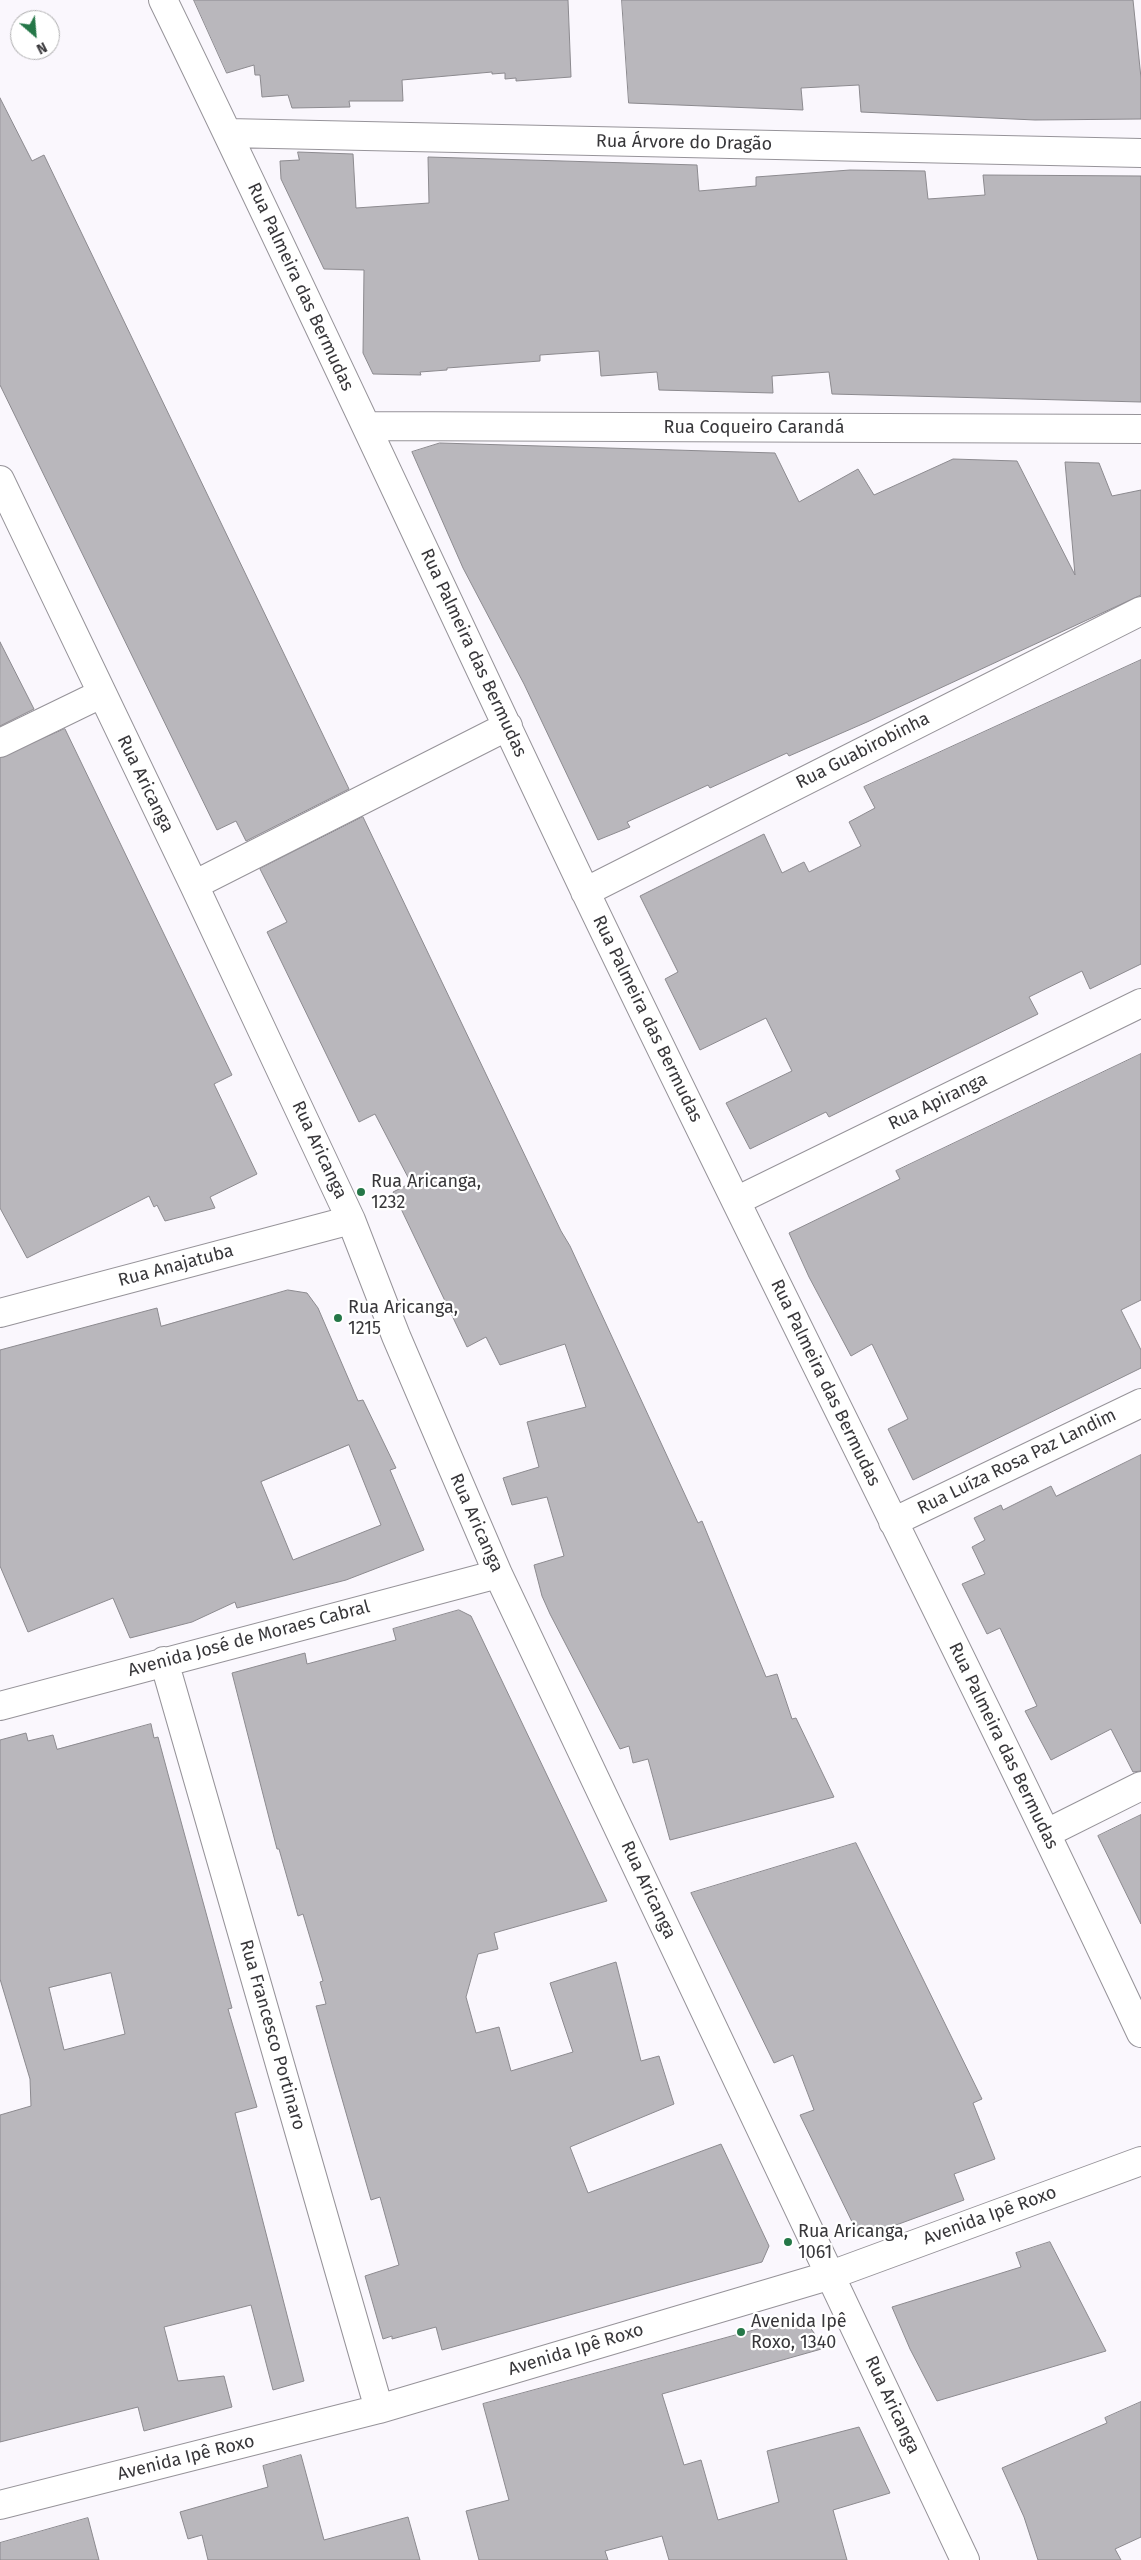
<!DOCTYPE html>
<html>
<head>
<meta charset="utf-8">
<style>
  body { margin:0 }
  #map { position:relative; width:1141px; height:2560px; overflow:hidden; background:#faf7fd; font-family:"Fira Sans",sans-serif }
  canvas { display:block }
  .north { position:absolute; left:10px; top:10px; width:50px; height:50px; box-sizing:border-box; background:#fff; border:1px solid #afafb0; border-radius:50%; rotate:153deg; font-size:14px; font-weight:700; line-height:20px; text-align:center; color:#38373a }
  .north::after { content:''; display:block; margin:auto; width:18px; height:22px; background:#257748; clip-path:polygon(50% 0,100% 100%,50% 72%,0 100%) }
</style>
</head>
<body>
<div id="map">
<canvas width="1141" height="2560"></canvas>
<div class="north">N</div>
</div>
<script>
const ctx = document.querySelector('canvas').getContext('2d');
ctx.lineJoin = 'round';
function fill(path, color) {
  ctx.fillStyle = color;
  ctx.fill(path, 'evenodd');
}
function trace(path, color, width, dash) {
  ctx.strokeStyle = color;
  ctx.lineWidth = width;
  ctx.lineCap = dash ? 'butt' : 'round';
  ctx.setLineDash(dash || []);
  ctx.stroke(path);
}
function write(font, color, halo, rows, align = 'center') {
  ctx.font = font + ' "Fira Sans",sans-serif';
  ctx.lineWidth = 4.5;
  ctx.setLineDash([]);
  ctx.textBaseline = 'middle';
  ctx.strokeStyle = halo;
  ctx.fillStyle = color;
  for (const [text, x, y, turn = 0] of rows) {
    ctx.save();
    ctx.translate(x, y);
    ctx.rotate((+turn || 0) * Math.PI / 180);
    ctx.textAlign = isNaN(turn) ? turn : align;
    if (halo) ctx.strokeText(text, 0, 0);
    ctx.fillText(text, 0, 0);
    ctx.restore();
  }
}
const building = new Path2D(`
  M194,0H568L571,77L516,81V78L505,79V73L492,74V72L402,80L403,101H349L350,107L292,108L288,95L262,97L260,75H255L254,65L227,73Z
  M622,0H1133L1141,78V119L1035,120L861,112L859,85L801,88L803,110L629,103Z
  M0,98L32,161L44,155L349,789L246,841L236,821L217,830L0,385Z
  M298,152L353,154L356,208L429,203L428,157L697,165L699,191L756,186V177L850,170L925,171L928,199L985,195L983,175L1141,176V402L832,394L829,372L772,376L773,393L659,390L657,372L601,376L599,351L540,355V361L447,368V370L420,372L421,375L373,374L363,353L364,270L324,269L281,179L280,161L299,160Z
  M440,443L775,453L799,502L858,469L874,495L953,459L1017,461L1075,575L1065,462L1099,463L1112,496L1141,490V595L867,722L789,756L787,753L710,788L708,785L627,822L630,827L598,840L524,684L463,568L412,452Z
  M0,642L34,709L0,726Z
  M1141,660V964L1090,989L1082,971L1029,997L1038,1014L829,1117L826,1112L750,1149L726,1103L792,1071L766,1018L700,1050L665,979L678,972L640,896L764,834L782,873L804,862L809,872L861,846L849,822L875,808L864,787Z
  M65,729L232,1075L214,1084L257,1174L210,1197L215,1208L165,1221L157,1205L154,1207L149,1196L27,1258L0,1208V758Z
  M363,817L561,1231L570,1246L698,1523L702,1521L766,1677L777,1674L792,1719L796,1718L834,1797L670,1840L648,1759L633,1763L629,1746L620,1749L550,1614L542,1596L534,1565L564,1556L547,1497L512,1505L503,1478L539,1467L527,1422L586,1407L565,1344L500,1365L486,1337L467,1347L393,1192L411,1183L375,1114L359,1122L267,932L287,922L260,869Z
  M1141,1054V1300L1121,1310L1141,1350V1368L913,1480L888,1429L908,1419L872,1344L851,1356L809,1277L789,1233L900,1179L896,1171Z
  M288,1290L307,1293L318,1308L358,1401L363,1400L396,1468L390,1470L424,1550L346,1580L237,1608L235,1602L192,1622L130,1638L113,1598L28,1632L0,1566V1350L157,1308L161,1326ZM349,1445L381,1525L293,1560L261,1482Z
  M1141,1455V1771L1133,1772L1111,1729L1051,1760L1025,1711L1037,1706L1000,1628L987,1634L962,1584L985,1574L972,1547L985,1540L974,1518L1001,1505L1003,1510L1051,1486L1056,1496Z
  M459,1610L471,1616L607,1901L494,1933L498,1949L478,1954L466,1997L476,2033L499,2027L511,2071L573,2052L550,1983L616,1962L641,2061L659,2056L674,2104L570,2147L588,2193L721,2144L769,2246L762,2262L442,2350L436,2327L392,2339V2336L383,2339L365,2276L399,2265L380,2197L371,2200L332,2064L316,2006L326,2004L320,1982L323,1981L303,1914L298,1916L279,1849H277L232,1673L305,1653L307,1664L396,1640L393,1629Z
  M151,1724L154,1738L158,1737L168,1774L232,2008L228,2009L257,2107L235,2113L304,2381L273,2390L251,2305L164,2327L178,2381L224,2376L232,2407L144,2431L138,2407L0,2442V2115L31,2106L30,2079L0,1979V1740L26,1733L28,1741L53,1735L57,1749ZM111,1973L125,2034L64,2050L49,1988Z
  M1141,1815V1924L1098,1836Z
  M856,1843L982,2099L973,2103L995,2159L954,2174L964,2200L869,2235L856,2230L800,2115L814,2110L793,2055L774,2063L691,1893Z
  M1050,2242L1106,2351L937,2401L910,2349L892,2307L1021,2267L1016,2253Z
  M795,2319L803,2321L809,2326L825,2348L662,2394L684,2465L701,2460L718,2520L779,2502L767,2451L859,2427L890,2493L833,2510L847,2560H669L662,2536L605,2551L608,2560H479L466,2511L509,2500L483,2404Z
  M1141,2402V2537L1115,2549L1121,2560H1038L1024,2517L1002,2468L1107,2423L1105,2418Z
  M301,2455L324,2540L408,2517L420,2560H208L202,2535L188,2539L180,2512L268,2487L263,2466Z
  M88,2518L99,2560H0V2543Z`);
fill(building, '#b9b7bc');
trace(building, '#8c8a8f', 1);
const minor = new Path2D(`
  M163,0C307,296 444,595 585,891C768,1273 961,1650 1141,2033
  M228,133L1141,153
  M367,426L1141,429
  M0,480L194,885L351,1220L396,1336L498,1574L965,2560
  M0,743L101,694
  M194,885L508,726
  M585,892L1141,611
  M736,1201L1141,1003
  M0,1313L351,1220
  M893,1522L1141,1403
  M164,1661L379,2409
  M0,1706L498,1574
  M1047,1833L1141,1786
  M0,2505L379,2409L831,2275L1141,2161`);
trace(minor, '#969399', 30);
trace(minor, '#fff', 28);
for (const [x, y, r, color] of [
  [361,1192,5,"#257748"],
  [338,1318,5,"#257748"],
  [788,2242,5,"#257748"],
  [741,2332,5,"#257748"]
]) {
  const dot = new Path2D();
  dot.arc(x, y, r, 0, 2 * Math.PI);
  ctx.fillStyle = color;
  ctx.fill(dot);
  trace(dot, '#fff', 2);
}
write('18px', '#38373a', '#fff', [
  ["Rua Árvore do Dragão",684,143,1],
  ["Rua Palmeira das Bermudas",300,287,65],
  ["Rua Coqueiro Carandá",754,428],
  ["Rua Palmeira das Bermudas",473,653,65],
  ["Rua Guabirobinha",863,751,-27],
  ["Rua Aricanga",145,784,64],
  ["Rua Palmeira das Bermudas",647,1019,64],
  ["Rua Apiranga",938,1102,-26],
  ["Rua Aricanga",319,1150,65],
  ["Rua Anajatuba",176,1266,-15],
  ["Rua Palmeira das Bermudas",825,1383,64],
  ["Rua Luíza Rosa Paz Landim",1017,1462,-26],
  ["Rua Aricanga",476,1523,66],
  ["Avenida José de Moraes Cabral",249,1639,-15],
  ["Rua Palmeira das Bermudas",1003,1746,64],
  ["Rua Aricanga",648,1890,65],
  ["Rua Francesco Portinaro",272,2035,74],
  ["Avenida Ipê Roxo",990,2216,-20],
  ["Avenida Ipê Roxo",576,2350,-17],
  ["Rua Aricanga",892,2405,65],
  ["Avenida Ipê Roxo",186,2458,-14]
]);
write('18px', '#38373a', '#fff', [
  ["Rua Aricanga,",371,1182],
  ["1232",371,1203],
  ["Rua Aricanga,",348,1308],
  ["1215",348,1329],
  ["Rua Aricanga,",798,2232],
  ["1061",798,2253],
  ["Avenida Ipê",751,2322],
  ["Roxo, 1340",751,2343]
], 'left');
</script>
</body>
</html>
